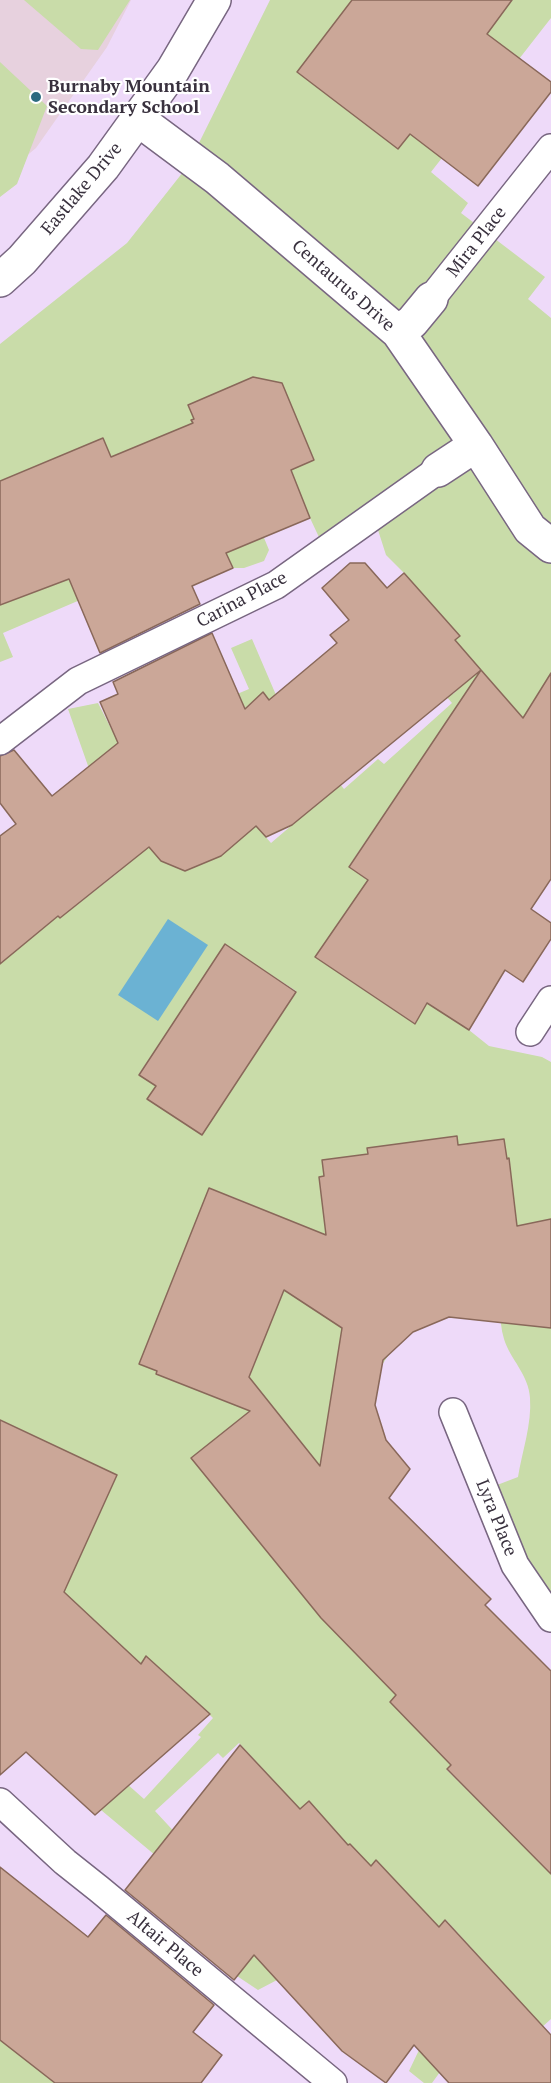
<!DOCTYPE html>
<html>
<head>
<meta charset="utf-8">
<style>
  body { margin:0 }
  canvas { display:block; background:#eedaf9 }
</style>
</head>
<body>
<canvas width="551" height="2083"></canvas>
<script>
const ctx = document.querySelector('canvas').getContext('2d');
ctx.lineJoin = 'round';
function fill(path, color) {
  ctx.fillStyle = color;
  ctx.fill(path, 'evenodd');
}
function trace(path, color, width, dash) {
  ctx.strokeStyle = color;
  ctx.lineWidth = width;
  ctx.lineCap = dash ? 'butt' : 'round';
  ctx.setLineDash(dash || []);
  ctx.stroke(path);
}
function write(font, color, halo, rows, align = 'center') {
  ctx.font = font + ' "PT Serif",serif';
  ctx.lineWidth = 4.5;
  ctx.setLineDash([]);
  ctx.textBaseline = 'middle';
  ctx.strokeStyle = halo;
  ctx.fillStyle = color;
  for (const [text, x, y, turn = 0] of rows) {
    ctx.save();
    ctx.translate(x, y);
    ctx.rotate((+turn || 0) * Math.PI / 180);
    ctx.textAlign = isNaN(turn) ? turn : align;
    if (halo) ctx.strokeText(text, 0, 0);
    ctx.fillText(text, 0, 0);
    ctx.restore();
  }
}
fill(new Path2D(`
  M0,0H131L107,47L36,148L0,178Z`), '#e7d1de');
fill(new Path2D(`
  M24,0H130L98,50L81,49Z
  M270,0H551V18L431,172L468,203L461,213L545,277L528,299L551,318V721L530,707L501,753L399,792L349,866L369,881L343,917L345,973L343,976L415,1024L427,1003L469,1030L489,1046L542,1057L551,1062V1618L484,1490L518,1477C522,1452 532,1424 530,1398C529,1375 510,1359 504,1339C498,1319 501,1297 500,1278L443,1272L382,1365L340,1347L383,1506L423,1532L353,1604L397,1695L390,1702L451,1765L447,1770L551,1873V2019L530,2038L509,2083L440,2072L432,2083H424L409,2071L419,2050L506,1986L446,1920L439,1927L376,1860L371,1866L350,1844L348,1845L309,1802L300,1809L239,1743L223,1758L218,1753L155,1811L219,1880L311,1947L277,1980L258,1990L237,1976L210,1901L101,1810L126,1783L144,1799L201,1737L198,1735L213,1718L147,1657L141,1664L106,1633L0,1631L72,1573L117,1475L0,1420V964L58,916L60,918L120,871L136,832L161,861L185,871L200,865L256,826L271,843L340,784L344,789L378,759L384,764L452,703L422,669L427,664L453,694L480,669L455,640L460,636L404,573L386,555L378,530L389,506L325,550L310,518L291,470L314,460L281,383L268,388L264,379L253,377L188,405L194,419L192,420L193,423L111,457L103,438L19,473L0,484V344L127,243L187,167ZM225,945L296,991L202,1135L156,1086L139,1074ZM456,1136L458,1145L504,1139L507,1159H509L519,1245L324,1176L322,1160L368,1154L367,1148ZM208,1191L226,1199L228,1195L308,1228L238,1406L157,1374V1371L139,1364Z
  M0,62L47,106L17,184L0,197Z
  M244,489L269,550L264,561L244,568H233L213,522Z
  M0,561L18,598L64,579L136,576L3,633L13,657L0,662Z
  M252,639L276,695L269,700L263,693L194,751L99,797L68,709L98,703L119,744L249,689L231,648Z
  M0,2039L55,2083H0Z`), '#c9dca9');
fill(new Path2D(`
  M168,919L208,945L158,1021L118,995Z`), '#6bb2d3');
const building = new Path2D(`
  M352,0H512L487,34L551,82V92L478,186L410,134L398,149L297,72Z
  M253,377L282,383L314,460L291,470L310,518L226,553L233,568L192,586L200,604L100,653L69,579L0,605V481L103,438L111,457L193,423L191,420L194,419L188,405Z
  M350,563H365L387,588L404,573L460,636L455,640L481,670L292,825L266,837L256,826L221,856L185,871L161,861L149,847L60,918L58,916L0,964V836L16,824L0,803V756L14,750L52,796L118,743L100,702L118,694L113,682L212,633L245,709L263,692L269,700L337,643L330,635L349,620L322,588Z
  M481,670L523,718L551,673V879L531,909L551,923V939L523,982L505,970L469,1030L427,1003L415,1024L315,957L368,880L349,867Z
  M225,944L296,992L202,1135L147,1099L156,1086L139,1075Z
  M457,1136L458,1145L504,1139L507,1159L509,1158L517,1226L551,1219V1328L449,1317L413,1332L383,1360L375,1405L386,1440L410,1469L389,1498L491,1599L485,1605L551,1671V1874L447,1769L451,1765L390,1702L396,1695L321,1618L191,1458L250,1411L156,1374L157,1371L139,1364L209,1188L326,1235L319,1177L324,1176L322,1160L368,1154L367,1148ZM284,1290L342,1328L320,1466L249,1377Z
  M0,1420L117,1475L64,1592L141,1664L146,1656L210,1714L95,1815L26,1752L0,1775Z
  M240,1745L300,1809L309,1801L348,1845L350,1844L371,1866L376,1860L439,1927L445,1920L551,2035V2083H449L414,2045L386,2083L342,2051L254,1955L234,1980L125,1890Z
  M0,1867L88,1937L106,1915L214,2005L193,2032L222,2055L201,2083H55L0,2040Z`);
fill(building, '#cba798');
trace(building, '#89685a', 1.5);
const lane = new Path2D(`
  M431,299L551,148
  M0,741L78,681L276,585L438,470
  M530,1032L551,1000
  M453,1412L515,1565L551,1618
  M0,1802L65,1862L99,1889L333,2083`);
const street = new Path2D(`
  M139,120L217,178L398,332L476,445L530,529L551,546
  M398,332L412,322L431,299
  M438,470L476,445`);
const secondary = new Path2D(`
  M0,280L22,260L103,167L173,70L214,0`);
trace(lane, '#786681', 30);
trace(street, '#786681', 36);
trace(secondary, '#786681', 36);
trace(lane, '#fff', 27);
trace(street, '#fff', 33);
trace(secondary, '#fff', 33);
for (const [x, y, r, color] of [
  [36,97,6,"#2c6b80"]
]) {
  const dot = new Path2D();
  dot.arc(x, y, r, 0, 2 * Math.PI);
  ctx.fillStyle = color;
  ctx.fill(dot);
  trace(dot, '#fff', 2);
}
write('bold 18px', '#39313e', '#fff', [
  ["Burnaby Mountain",48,87],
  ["Secondary School",48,108]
], 'left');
write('18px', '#39313e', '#fff', [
  ["Eastlake Drive",82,189,-50],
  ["Mira Place",477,242,-52],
  ["Centaurus Drive",343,286,41],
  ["Carina Place",242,600,-28],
  ["Lyra Place",496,1518,68],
  ["Altair Place",165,1944,40]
]);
</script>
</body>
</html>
